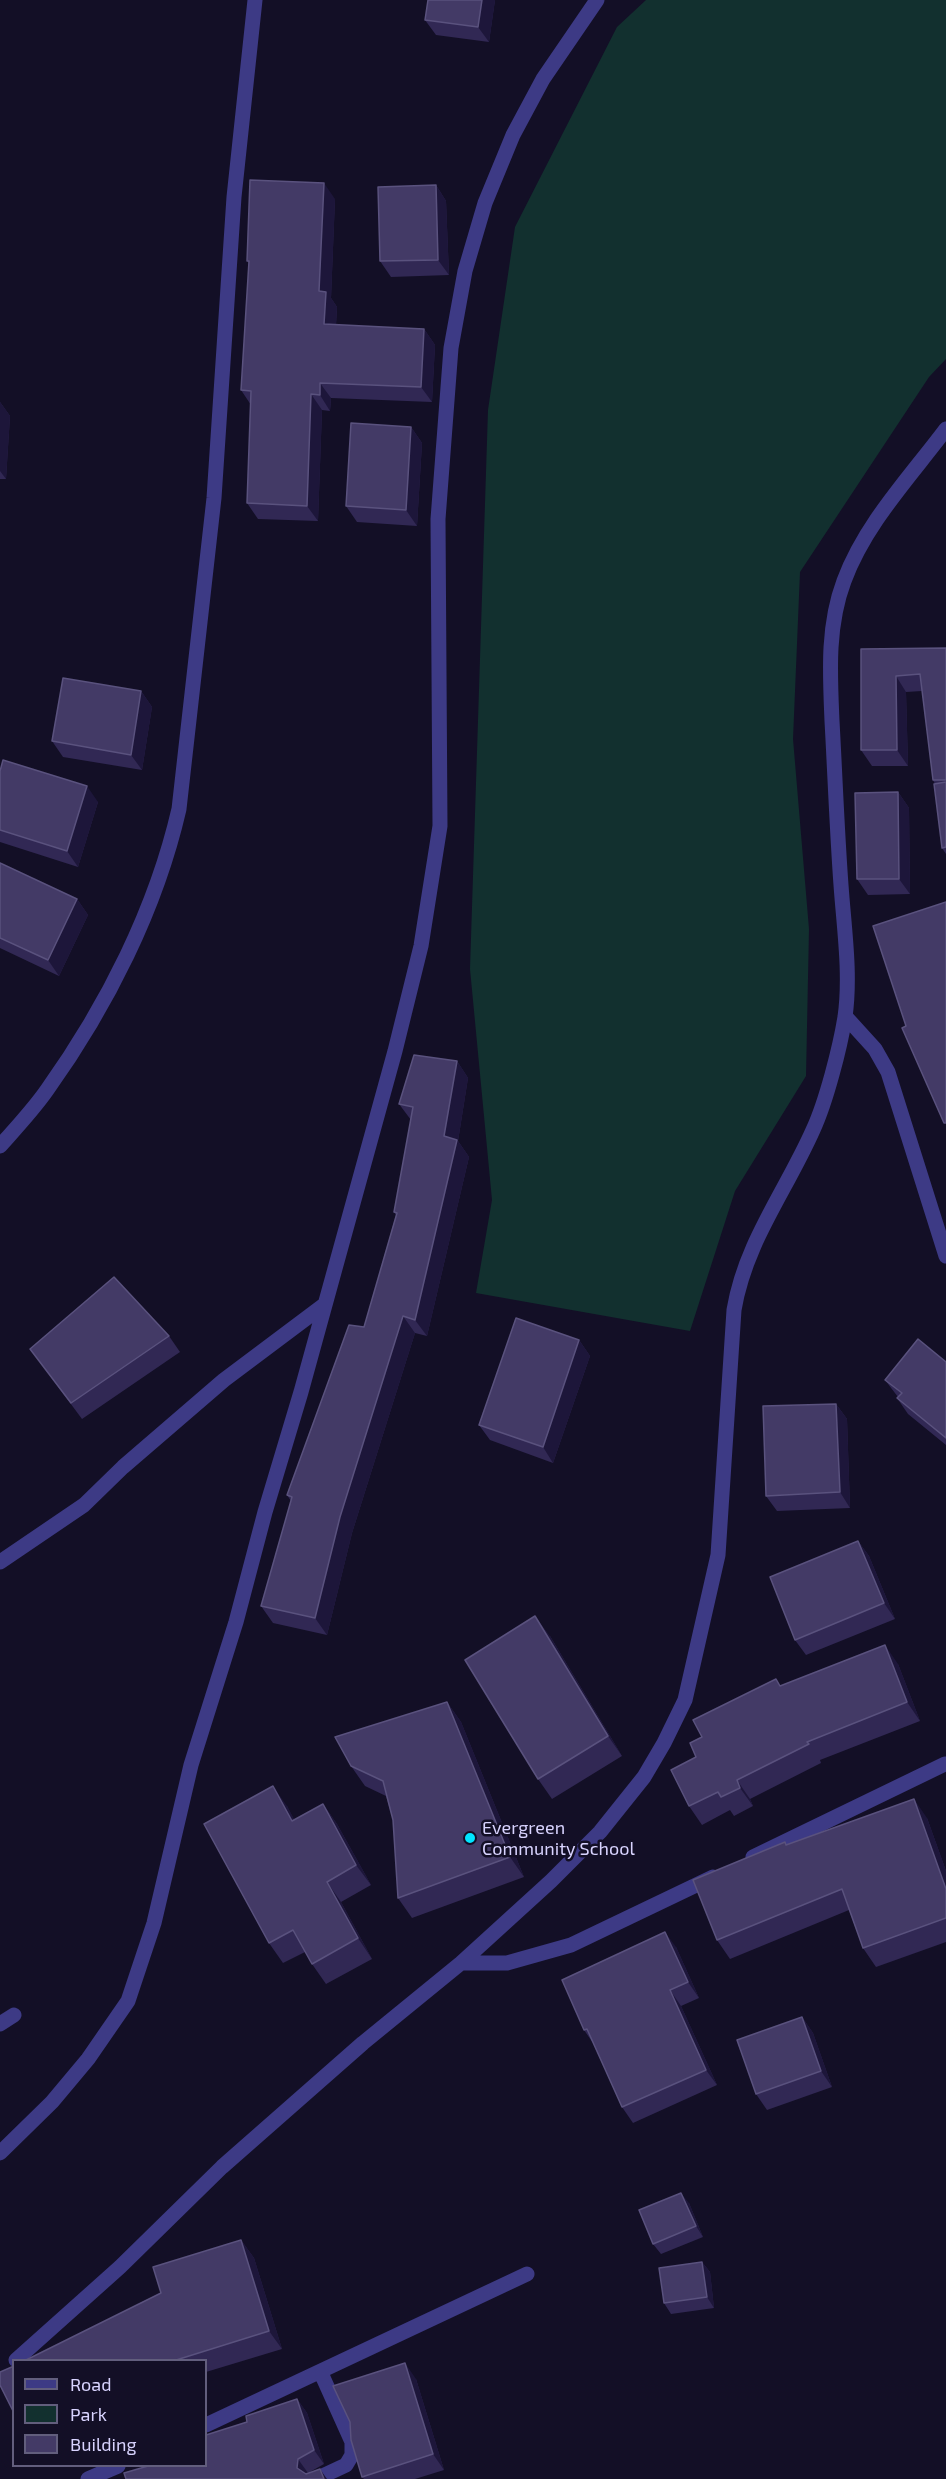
<!DOCTYPE html>
<html>
<head>
<meta charset="utf-8">
<style>
  body { margin:0 }
  #map { position:relative; width:946px; height:2479px; overflow:hidden; background:#130f26; font-family:"Exo 2",sans-serif }
  canvas { display:block }
  .legend { position:absolute; left:12px; top:2359px; width:195px; height:108px; box-sizing:border-box; background:#130f26; border:2px solid #625e7d; margin:0; padding:8px 10px; list-style:none; font-size:18px; color:#d9d4ff }
  .legend li { display:flex; align-items:center; gap:12px; height:30px }
  .legend b { width:30px; border:2px solid #625e7d }
</style>
</head>
<body>
<div id="map">
<canvas width="946" height="2479"></canvas>
<ul class="legend">
<li><b style="height:8px;background:#3d3a85"></b>Road</li>
<li><b style="height:16px;background:#12302f"></b>Park</li>
<li><b style="height:16px;background:#433a66"></b>Building</li>
</ul>
</div>
<script>
const ctx = document.querySelector('canvas').getContext('2d');
ctx.lineJoin = 'round';
function fill(path, color) {
  ctx.fillStyle = color;
  ctx.fill(path, 'evenodd');
}
function trace(path, color, width, dash) {
  ctx.strokeStyle = color;
  ctx.lineWidth = width;
  ctx.lineCap = dash ? 'butt' : 'round';
  ctx.setLineDash(dash || []);
  ctx.stroke(path);
}
function write(font, color, halo, rows, align = 'center') {
  ctx.font = font + ' "Exo 2",sans-serif';
  ctx.lineWidth = 5;
  ctx.setLineDash([]);
  ctx.textBaseline = 'middle';
  ctx.strokeStyle = halo;
  ctx.fillStyle = color;
  for (const [text, x, y, turn = 0] of rows) {
    ctx.save();
    ctx.translate(x, y);
    ctx.rotate((+turn || 0) * Math.PI / 180);
    ctx.textAlign = isNaN(turn) ? turn : align;
    if (halo) ctx.strokeText(text, 0, 0);
    ctx.fillText(text, 0, 0);
    ctx.restore();
  }
}
fill(new Path2D(`
  M646,0H946V359L929,377L800,572L793,739L809,929L806,1076L735,1191L690,1331L476,1293L492,1200L470,969L488,410L515,227L617,27Z`), '#12302f');
trace(new Path2D(`
  M845,1016L875,1049L888,1072L946,1256
  M0,1146C16,1128 33,1110 47,1090C107,1006 156,909 179,809L214,498L234,197L255,0
  M0,1562L84,1505L123,1467L224,1380L324,1305
  M753,1857L945,1764
  M461,1963H507L571,1945L713,1877
  M0,2024L14,2015
  M0,2153L52,2102L88,2059L128,2001L154,1923L191,1765L236,1622L265,1512L301,1392L395,1051L421,946L440,826L438,519L451,348L465,271L485,203L513,135L543,79L597,0
  M16,2360L120,2267L222,2167L363,2043L461,1963L551,1881L600,1832L644,1777L664,1743L685,1700L718,1555L734,1310C745,1243 786,1191 813,1130C826,1102 840,1048 845,1017C851,974 844,928 841,885C837,830 835,775 832,721C830,674 827,626 844,581C865,524 910,477 946,429
  M206,2425L527,2274
  M88,2479L118,2466
  M316,2479L346,2465L352,2455V2442L321,2373`), '#3d3a85', 15);
fill(new Path2D(`
  M428,0H495L489,42L436,35L425,20Z
  M436,185L446,201L449,275L391,277L380,261Z
  M335,199L331,298L337,307L336,325L424,329L435,345L432,402L331,398L330,411L322,410L318,521L258,519L247,503L251,405L241,390L249,263L247,261Z
  M0,402L10,416L6,479H0Z
  M411,427L422,443L417,526L357,522L346,506Z
  M946,648V854L942,848L935,784L933,780L922,691L906,692L908,766H872L861,750V649Z
  M141,691L152,707L142,770L63,757L52,741Z
  M0,771L98,802L78,867L0,842Z
  M898,792L909,808L910,894L868,895L857,879Z
  M0,863L77,899L88,915L59,976L0,948Z
  M457,1061L468,1078L458,1141L469,1157L427,1336L415,1333L352,1533L327,1635L273,1623L261,1606L291,1501L287,1495L364,1327L396,1215L394,1212L411,1120L399,1104Z
  M169,1336L180,1352L82,1419L30,1349Z
  M579,1340L590,1356L553,1463L490,1440L479,1425Z
  M946,1362V1445L908,1414L897,1398L898,1397L885,1380Z
  M836,1404L847,1419L850,1508L777,1511L766,1496Z
  M858,1541L869,1556L895,1619L806,1655L795,1640Z
  M550,1636L622,1756L552,1799L538,1779Z
  M898,1664L920,1721L820,1760L821,1763L750,1799L753,1806L734,1816L730,1810L702,1825L689,1806L696,1757L702,1737L781,1686Z
  M447,1702L461,1722L524,1877L412,1918L398,1898L393,1820L386,1796L365,1786L351,1766Z
  M323,1804L337,1824L371,1885L341,1902L372,1959L326,1984L312,1964L305,1952L283,1963L269,1943L287,1806L294,1820Z
  M927,1818L946,1871V1942L876,1967L863,1948L849,1910L730,1959L717,1940L785,1842L787,1845Z
  M676,1947L699,1998L681,2006L717,2085L633,2123L622,2107L593,2043L584,2030Z
  M802,2017L813,2033L832,2087L767,2110L756,2094Z
  M689,2203L703,2237L661,2254L653,2244Z
  M241,2240L254,2258L282,2349L206,2372V2361H24L161,2293Z
  M702,2262L710,2272L714,2308L671,2314L664,2303Z
  M416,2379L444,2470L415,2479H364L362,2477Z
  M297,2399L307,2413L324,2464L308,2473L327,2479L206,2466L247,2422Z`), '#312854');
fill(new Path2D(`
  M482,0H495L489,42L478,27Z
  M324,183L335,199L331,298L337,307L335,340L324,324L319,291Z
  M436,185L446,201L449,275L438,260Z
  M424,329L435,345L432,402L421,387Z
  M320,383L331,398L330,411L320,395Z
  M311,394L322,410L318,521L307,506Z
  M0,402L10,416L6,479L0,471Z
  M411,427L422,443L417,526L406,510Z
  M896,676L906,692L908,766L897,750Z
  M141,691L152,707L142,770L131,755Z
  M87,786L98,802L78,867L67,851Z
  M898,792L909,808L910,894L899,879Z
  M77,899L88,915L59,976L48,960Z
  M457,1061L468,1078L458,1141L469,1157L427,1336L415,1320L444,1136Z
  M403,1316L415,1333L352,1533L327,1635L315,1618L340,1517Z
  M579,1340L590,1356L553,1463L543,1447Z
  M836,1404L847,1419L850,1508L840,1492Z
  M858,1541L869,1556L895,1619L884,1603Z
  M535,1616L550,1636L622,1756L608,1736Z
  M885,1645L898,1664L920,1721L907,1702Z
  M447,1702L461,1722L524,1877L510,1857Z
  M737,1780L750,1799L753,1806L740,1788Z
  M273,1786L287,1806L306,1841L292,1821Z
  M914,1799L927,1818L946,1871V1889Z
  M323,1804L337,1824L371,1885L356,1865Z
  M327,1882L341,1902L372,1959L358,1938Z
  M665,1932L676,1947L699,1998L688,1982Z
  M670,1990L681,2006L717,2085L706,2070Z
  M802,2017L813,2033L832,2087L821,2071Z
  M681,2193L689,2203L703,2237L696,2226Z
  M241,2240L254,2258L282,2349L269,2331Z
  M702,2262L710,2272L714,2308L707,2297Z
  M405,2363L416,2379L444,2470L433,2454Z
  M297,2399L307,2413L324,2464L314,2450Z
  M298,2459L308,2473V2479L297,2468Z
  M320,2469L327,2479H324Z`), '#1d163a');
const building = new Path2D(`
  M428,0H482L478,27L425,20Z
  M250,180L324,183L319,291L326,292L324,324L424,329L421,387L320,383V395L311,394L307,506L247,503L251,391L241,390L249,261H247Z
  M436,185L438,260L380,261L378,187Z
  M351,423L411,427L406,510L346,506Z
  M946,648V780H933L920,674L896,676L897,750H861V649Z
  M63,678L141,691L131,755L52,741Z
  M3,760L87,786L67,851L0,830V771Z
  M946,782V847L942,848L934,784Z
  M898,792L899,879H857L855,793Z
  M0,863L77,899L48,960L0,938Z
  M946,902V1123H944L902,1028L906,1026L873,926Z
  M414,1055L457,1061L444,1136L457,1140L415,1320L403,1316L340,1517L315,1618L261,1606L292,1497L287,1495L349,1325L364,1327L397,1213L394,1212L413,1107L399,1104Z
  M114,1277L169,1336L71,1403L30,1349Z
  M516,1318L579,1340L543,1447L479,1425Z
  M918,1339L946,1362V1438L897,1398L902,1393L885,1380Z
  M836,1404L840,1492L766,1496L763,1406Z
  M858,1541L884,1603L795,1640L770,1577Z
  M535,1616L608,1736L538,1779L465,1660Z
  M885,1645L907,1702L807,1742L809,1744L737,1780L740,1788L721,1797L718,1792L689,1806L671,1770L696,1757L690,1743L702,1737L693,1720L776,1679L780,1686Z
  M447,1702L510,1857L398,1898L393,1820L383,1781L351,1766L335,1737Z
  M273,1786L292,1821L323,1804L356,1865L327,1882L358,1938L312,1964L293,1930L269,1943L204,1824Z
  M914,1799L946,1889V1918L863,1948L842,1889L717,1940L693,1880L785,1842L786,1845Z
  M665,1932L688,1982L670,1990L706,2070L622,2107L587,2029L584,2030L562,1980Z
  M802,2017L821,2071L756,2094L737,2040Z
  M681,2193L696,2226L653,2244L639,2210Z
  M241,2240L269,2331L173,2361H24L161,2293L153,2267Z
  M702,2262L707,2297L664,2303L659,2268Z
  M405,2363L433,2454L362,2477L351,2440L350,2422L333,2386Z
  M14,2366V2413L0,2385V2372Z
  M297,2399L314,2450L298,2459L297,2468L306,2474L320,2469L324,2479H126L124,2473L148,2466H206V2435L247,2422L246,2416Z`);
fill(building, '#433a66');
trace(building, '#5a527e', 1.5);
for (const [x, y, r, color] of [
  [470,1838,6,"#00e5ff"]
]) {
  const dot = new Path2D();
  dot.arc(x, y, r, 0, 2 * Math.PI);
  ctx.fillStyle = color;
  ctx.fill(dot);
  trace(dot, '#130f26', 2);
}
write('18px', '#d9d4ff', '#130f26', [
  ["Evergreen",482,1828],
  ["Community School",482,1849]
], 'left');
</script>
</body>
</html>
